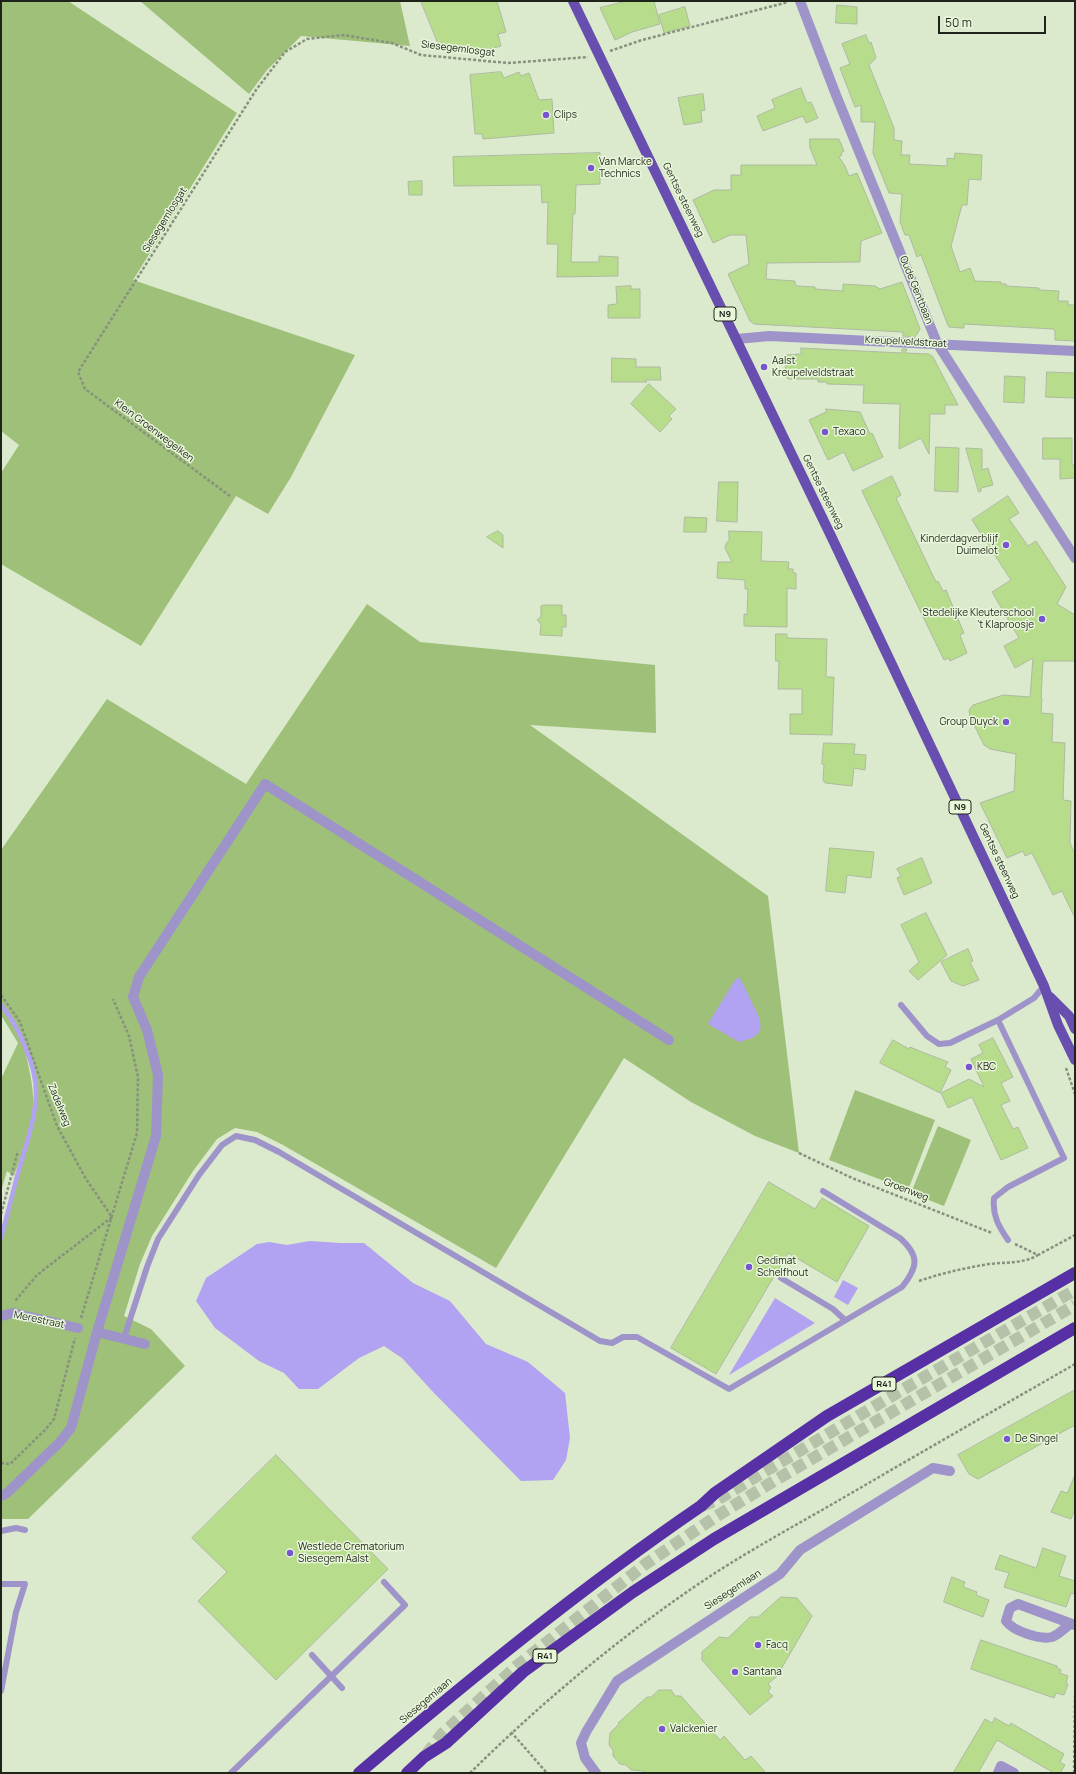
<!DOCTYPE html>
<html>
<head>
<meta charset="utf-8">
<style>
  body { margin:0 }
  #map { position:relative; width:1076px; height:1774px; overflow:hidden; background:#dbe9cd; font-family:Manrope,sans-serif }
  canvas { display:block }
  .frame { position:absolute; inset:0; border:2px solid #1f241a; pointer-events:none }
  .scale { position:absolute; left:938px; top:16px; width:108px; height:18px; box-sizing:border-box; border:2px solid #1f241a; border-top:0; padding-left:5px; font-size:12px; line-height:14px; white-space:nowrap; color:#1f241a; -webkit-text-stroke:3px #e8f6da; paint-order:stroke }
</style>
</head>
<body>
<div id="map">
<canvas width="1076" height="1774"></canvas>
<div class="frame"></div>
<div class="scale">50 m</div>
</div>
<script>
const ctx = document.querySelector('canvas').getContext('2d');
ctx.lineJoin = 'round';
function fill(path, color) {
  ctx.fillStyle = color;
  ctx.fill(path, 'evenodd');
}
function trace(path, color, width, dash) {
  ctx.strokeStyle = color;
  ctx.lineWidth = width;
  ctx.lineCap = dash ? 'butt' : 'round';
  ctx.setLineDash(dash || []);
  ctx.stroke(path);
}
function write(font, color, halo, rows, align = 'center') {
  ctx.font = font + ' Manrope,sans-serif';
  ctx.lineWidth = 3;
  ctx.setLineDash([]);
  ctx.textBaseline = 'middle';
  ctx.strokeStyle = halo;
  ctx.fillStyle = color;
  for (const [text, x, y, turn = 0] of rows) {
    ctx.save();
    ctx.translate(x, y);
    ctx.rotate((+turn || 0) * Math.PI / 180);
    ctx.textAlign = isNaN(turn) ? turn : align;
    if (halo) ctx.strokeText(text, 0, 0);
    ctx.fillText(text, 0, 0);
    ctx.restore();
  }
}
fill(new Path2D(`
  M1,1H68L237,113L133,280L355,355L291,477L268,514L236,496L141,646L1,564V473L19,445L1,431Z
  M140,1H400L410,46L301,36L267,70L249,94Z
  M367,604L420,642L655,665L656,733L530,725L768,896L799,1153L755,1136L691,1102L624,1058L496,1268L283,1145L257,1132L235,1128L217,1139L193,1171L152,1236L140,1264L124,1316L151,1329L185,1366L28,1519H2L1,1238L29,1136L36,1095L32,1069L25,1050C28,1065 32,1079 33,1095C35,1121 23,1151 14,1176L7,1171L1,1191V1079L18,1043L1,1015V850L107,699L246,784Z
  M855,1090L935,1120L908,1190L829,1160Z
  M938,1126L971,1140L944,1206L911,1193Z`), '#9ec078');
fill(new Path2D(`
  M739,977C744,986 749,995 753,1005C764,1026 766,1036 739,1042L708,1024L735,980Z
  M310,1241L340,1243H364L413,1283L450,1301L486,1344L528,1362L565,1393L570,1438L566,1460L553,1480L521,1481L434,1393L402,1358L384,1346L359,1358L318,1389H299L284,1373L259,1361L215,1328L196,1301L206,1278L257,1244L269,1242L287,1245Z
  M843,1280L858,1288L848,1305L834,1297Z
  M775,1298L815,1323L729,1375Z`), '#b2a2f2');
trace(new Path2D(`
  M1,1005C19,1027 37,1067 36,1095C35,1121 25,1148 18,1173C12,1195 7,1216 1,1238`), '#b2a2f2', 4.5);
const building = new Path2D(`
  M421,1H497L506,32L498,34L501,46L482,51L438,43Z
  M627,1H654L660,24L632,32L615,40L600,8Z
  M837,5L857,7V24L836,23Z
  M685,7L690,26L664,33L659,15Z
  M866,35L869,43L871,42L876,58L869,65L894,128V140L902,141L901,155H910L909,164L947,166V158L954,159L955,153L982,155L981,180L969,179L967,205H962L951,246L960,272L970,268L975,281L1001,282V284H1006V286L1039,288V290L1059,291L1058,301H1068V305H1075V341L1055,340V331L1053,329L964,324V328H962L949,327L947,323L921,255L917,257L909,235H905L900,222L902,194L889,193L873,153L875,122H861V105L855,107L840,68L850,64L842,44Z
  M501,72L504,78L519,72L521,76L529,73L539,100L552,99L554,133L483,139L482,134H475L470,75Z
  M801,88L807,103L811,102L818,118L806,123L803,116L763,131L757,116L775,108L772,100Z
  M703,94L705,110L701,111L702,122L684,125L678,98Z
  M810,139H839L844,151L841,153L842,155L839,157L845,166L849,176L857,173L882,233L861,241L860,262L767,263L766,279L795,281V284L797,286L815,287V289L843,291V284L875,286L880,289L902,282L920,329L915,337L903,336V332L754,324L750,321L728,274L749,264L746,235H730L713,243L693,200L714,190H731V175H741V165H817L810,148Z
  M600,153V184L576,185L575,214H573L571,262H599V256L618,257V276L557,277L558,244H547L548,202L542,203L541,185L454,186L453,157Z
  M422,181V195H409L408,182Z
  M631,286V289H640V318H608V305L617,304L616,287Z
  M801,348L902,353V349H907L905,353L929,354L933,357L958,405H945V414H930L929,454L921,438L899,449L900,404L863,403L864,385L827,384V382H818V379H788L785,374L786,355L801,354Z
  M612,358L636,359V367H660L661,380H645L647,382H612Z
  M1047,372L1075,373V398L1046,397Z
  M1005,376L1025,377L1024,403L1004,402Z
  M649,384L676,409L669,416L672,419L660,432L631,404Z
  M826,409L860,412L870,434L872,433L883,457L853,471L844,452L828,460L809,420L826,412Z
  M1043,438H1072V465H1075V478L1060,479V459H1043Z
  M936,447L959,448L958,492L935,491Z
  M966,448L982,449V470L988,468L993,485L981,488V491L979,492Z
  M892,476L901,495L896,498L936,582L938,581L943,591L946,590L964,633L960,635L967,653L950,661L949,658L944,660L862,491Z
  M719,482H738L737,522L717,521Z
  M1008,496L1019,513L1009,519L1028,546L1036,541L1066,587L1057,604L1075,615V661H1043L1041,698H1042L1041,713L1053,714L1052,742L1065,743L1063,800L1071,801L1070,843L1075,854V918L1062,891L1053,895L1032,853L1025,856L1023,851L1007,858L980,803L1014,791L1016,754L990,749L984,745L970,717L969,710L973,705L1003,695L1030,697L1033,658L1015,668L1004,646L1019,638L992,592L1011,580L972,520Z
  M685,517L707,518L706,532H684Z
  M498,531L503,535V548L487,537Z
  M729,531L762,532L761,561L789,562L788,569H793V573H796V589L787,588V627L744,626V614L747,615L748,589H745V580L717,578L718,562H732L725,548L726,544L729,540Z
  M546,605H562V615H566V627H562V636L540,635L541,624L537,620L541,617V606Z
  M776,634H787V638L827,639L826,677H834L832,735L790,734V714H802V689H778L779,661H776Z
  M824,743L855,744L854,754L866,755L865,770L854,768L852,786L825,783V781H823L824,765L822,764Z
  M830,848L874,852L871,878L847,875L845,893L826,891Z
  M922,858L932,883L904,895L897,878L901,876L897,869Z
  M926,913L947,955L918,980L909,971L919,962L901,925Z
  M968,949L973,961L970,962L979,980L963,986L951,981L941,962Z
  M993,1038L1013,1077L1001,1083L1010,1101L1001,1105L1013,1129L1018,1127L1028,1148L1001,1160L972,1097L948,1108L941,1093L969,1079L984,1087L971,1059L983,1053L979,1045Z
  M893,1040L909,1049L910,1047L922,1052L948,1062L945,1067L951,1070L940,1093L880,1063Z
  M769,1182L815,1209L822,1198L869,1226L837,1282L788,1253L716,1374L671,1348Z
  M1075,1390V1425L978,1479L969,1474L958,1455Z
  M276,1455L388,1569L276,1680L198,1601L227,1572L192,1538Z
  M1075,1475V1509L1071,1519L1051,1512L1061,1491L1067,1493Z
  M1043,1548L1066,1556L1059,1576L1075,1581V1594L1071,1593L1066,1607L1004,1587L1009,1573L995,1569L1000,1555L1036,1568Z
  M952,1577L965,1582L963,1587L977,1592L976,1595L989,1600L983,1617L944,1602Z
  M781,1597L797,1598L812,1616L777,1676L768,1684L771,1687L768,1692L773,1696L750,1715L702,1660V1652L719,1637L728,1638L750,1617H758Z
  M981,1640L1057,1666V1668L1061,1670L1060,1673L1068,1676L1066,1683L1068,1684L1064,1695L1056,1693L1054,1698L971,1669Z
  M659,1690H671L675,1696H681L720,1740L724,1736L745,1760L751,1756L766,1773H645L643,1771L631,1770L626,1765L620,1764L613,1756V1750L609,1745L610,1733L619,1724L618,1723L647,1697H651Z
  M995,1718L1009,1726L1011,1723L1064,1754L1060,1762L1065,1765L1060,1773H1054L997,1740L978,1773H953L985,1719L992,1723Z`);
fill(building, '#b7dd8c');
trace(building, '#adbaa0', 1);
trace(new Path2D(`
  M702,1506L715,1501L902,1390L1075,1290
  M426,1755L442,1734L518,1665L647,1563L717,1516L774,1481L1075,1305`), '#b5c2a9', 12, [12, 6]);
trace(new Path2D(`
  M610,51L642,40L788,2
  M230,496L85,389L78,372L256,90L285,52L307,39L343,35L392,43L421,55L508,63L588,57
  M1,995L20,1022L57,1126L86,1179L112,1217L37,1275L15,1301
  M1066,1068L1075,1094
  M799,1153L852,1178L992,1233
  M1,1214L18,1151
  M1015,1244L1038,1255L1075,1235
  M919,1281C942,1273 965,1268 989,1264C1006,1262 1023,1264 1038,1255
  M81,1318L137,1133L138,1077L129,1036L113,999
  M1,1463L10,1464L46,1429L54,1419L75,1338
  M511,1732L547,1773
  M470,1773C540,1704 615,1641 697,1585C741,1555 789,1529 836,1502C915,1456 995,1410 1075,1364
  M1074,1773L1075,1696`), '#87917d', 2.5, [3, 2]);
trace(new Path2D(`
  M901,1005L927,1036L939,1044L950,1043L998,1020L1034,998L1044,986
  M998,1020L1064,1158L1008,1187L994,1198C992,1215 999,1227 1008,1240
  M781,1278L833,1309L845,1320
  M124,1338L147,1267L158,1239L199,1175L222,1145L236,1136L255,1140L279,1152L600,1341L612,1343L623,1337H637L729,1389L902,1287C918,1267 920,1256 900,1238L823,1191
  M1,1531L16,1528L25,1530
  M1,1584H25L16,1612L1,1691
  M312,1655L342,1688
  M231,1773L405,1605L384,1582`), '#9e94ca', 6);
trace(new Path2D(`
  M800,1L836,95L937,343L1075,558
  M737,339L769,336L1075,351
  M1,1316L13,1313L78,1328
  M97,1332L145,1344
  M1,1496L7,1493L60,1442L71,1428L97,1332L156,1136L158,1075L147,1030L133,997L139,977L265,784L669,1040
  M1070,1624C1065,1628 1058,1635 1052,1637C1040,1640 1013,1631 1006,1621L1010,1608L1018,1604L1075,1625
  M596,1773L585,1758L581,1743L586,1732L617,1681L780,1574L800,1550L933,1468L950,1471
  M998,1773L1001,1766L1014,1773`), '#9e94ca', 10);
trace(new Path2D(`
  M573,1L832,538L1044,986L1058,1025L1075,1060
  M1050,997L1069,1016L1075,1029`), '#684eaf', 10);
trace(new Path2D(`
  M359,1773C470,1679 581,1588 701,1506L715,1493L827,1416L1075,1273
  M407,1773L424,1757L446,1743L523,1672L633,1592L714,1539L1075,1328`), '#5630a4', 12);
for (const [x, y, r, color] of [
  [546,115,4,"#7755ce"],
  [591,168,4,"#7755ce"],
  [764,367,4,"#7755ce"],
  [825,432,4,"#7755ce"],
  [1006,545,4,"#7755ce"],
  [1042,619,4,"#7755ce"],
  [1006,722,4,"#7755ce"],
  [969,1067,4,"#7755ce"],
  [749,1267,4,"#7755ce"],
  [1007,1439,4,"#7755ce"],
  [290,1553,4,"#7755ce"],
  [758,1645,4,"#7755ce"],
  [735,1672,4,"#7755ce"],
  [662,1729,4,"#7755ce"]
]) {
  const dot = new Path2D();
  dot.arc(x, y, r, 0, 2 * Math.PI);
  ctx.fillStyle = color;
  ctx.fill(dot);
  trace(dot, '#e8f6da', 1.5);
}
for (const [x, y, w] of [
  [725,314,22],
  [960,807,22],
  [884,1384,24],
  [545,1656,24]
]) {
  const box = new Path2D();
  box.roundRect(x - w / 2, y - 7, w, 14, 3);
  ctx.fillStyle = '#e8f6da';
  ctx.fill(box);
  trace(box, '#1f241a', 1);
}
write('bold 9px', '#1f241a', null, [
  ["N9",725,314],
  ["N9",960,807],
  ["R41",884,1384],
  ["R41",545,1656]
]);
write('10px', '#1f241a', '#e8f6da', [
  ["Siesegemlosgat",458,49,7],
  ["Gentse steenweg",683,200,64],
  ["Siesegemlosgat",165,220,-58],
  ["Oude Gentbaan",916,290,68],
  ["Kreupelveldstraat",906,342,3],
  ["Klein Groenwegelken",154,431,37],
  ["Gentse steenweg",823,492,64],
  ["Gentse steenweg",999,861,65],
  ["Zadelweg",59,1105,68],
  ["Groenweg",906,1190,21],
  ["Merestraat",39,1320,12],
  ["Siesegemlaan",733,1590,-33],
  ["Siesegemlaan",426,1701,-40]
]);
write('10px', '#1f241a', '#e8f6da', [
  ["Clips",554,115],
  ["Van Marcke",599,162],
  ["Technics",599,174],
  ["Aalst",772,361],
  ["Kreupelveldstraat",772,373],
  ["Texaco",833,432],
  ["Kinderdagverblijf",998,539,"right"],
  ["Duimelot",998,551,"right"],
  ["Stedelijke Kleuterschool",1034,613,"right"],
  ["'t Klaproosje",1034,625,"right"],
  ["Group Duyck",998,722,"right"],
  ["KBC",977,1067],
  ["Gedimat",757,1261],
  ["Schelfhout",757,1273],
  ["De Singel",1015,1439],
  ["Westlede Crematorium",298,1547],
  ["Siesegem Aalst",298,1559],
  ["Facq",766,1645],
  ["Santana",743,1672],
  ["Valckenier",670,1729]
], 'left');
</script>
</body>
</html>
